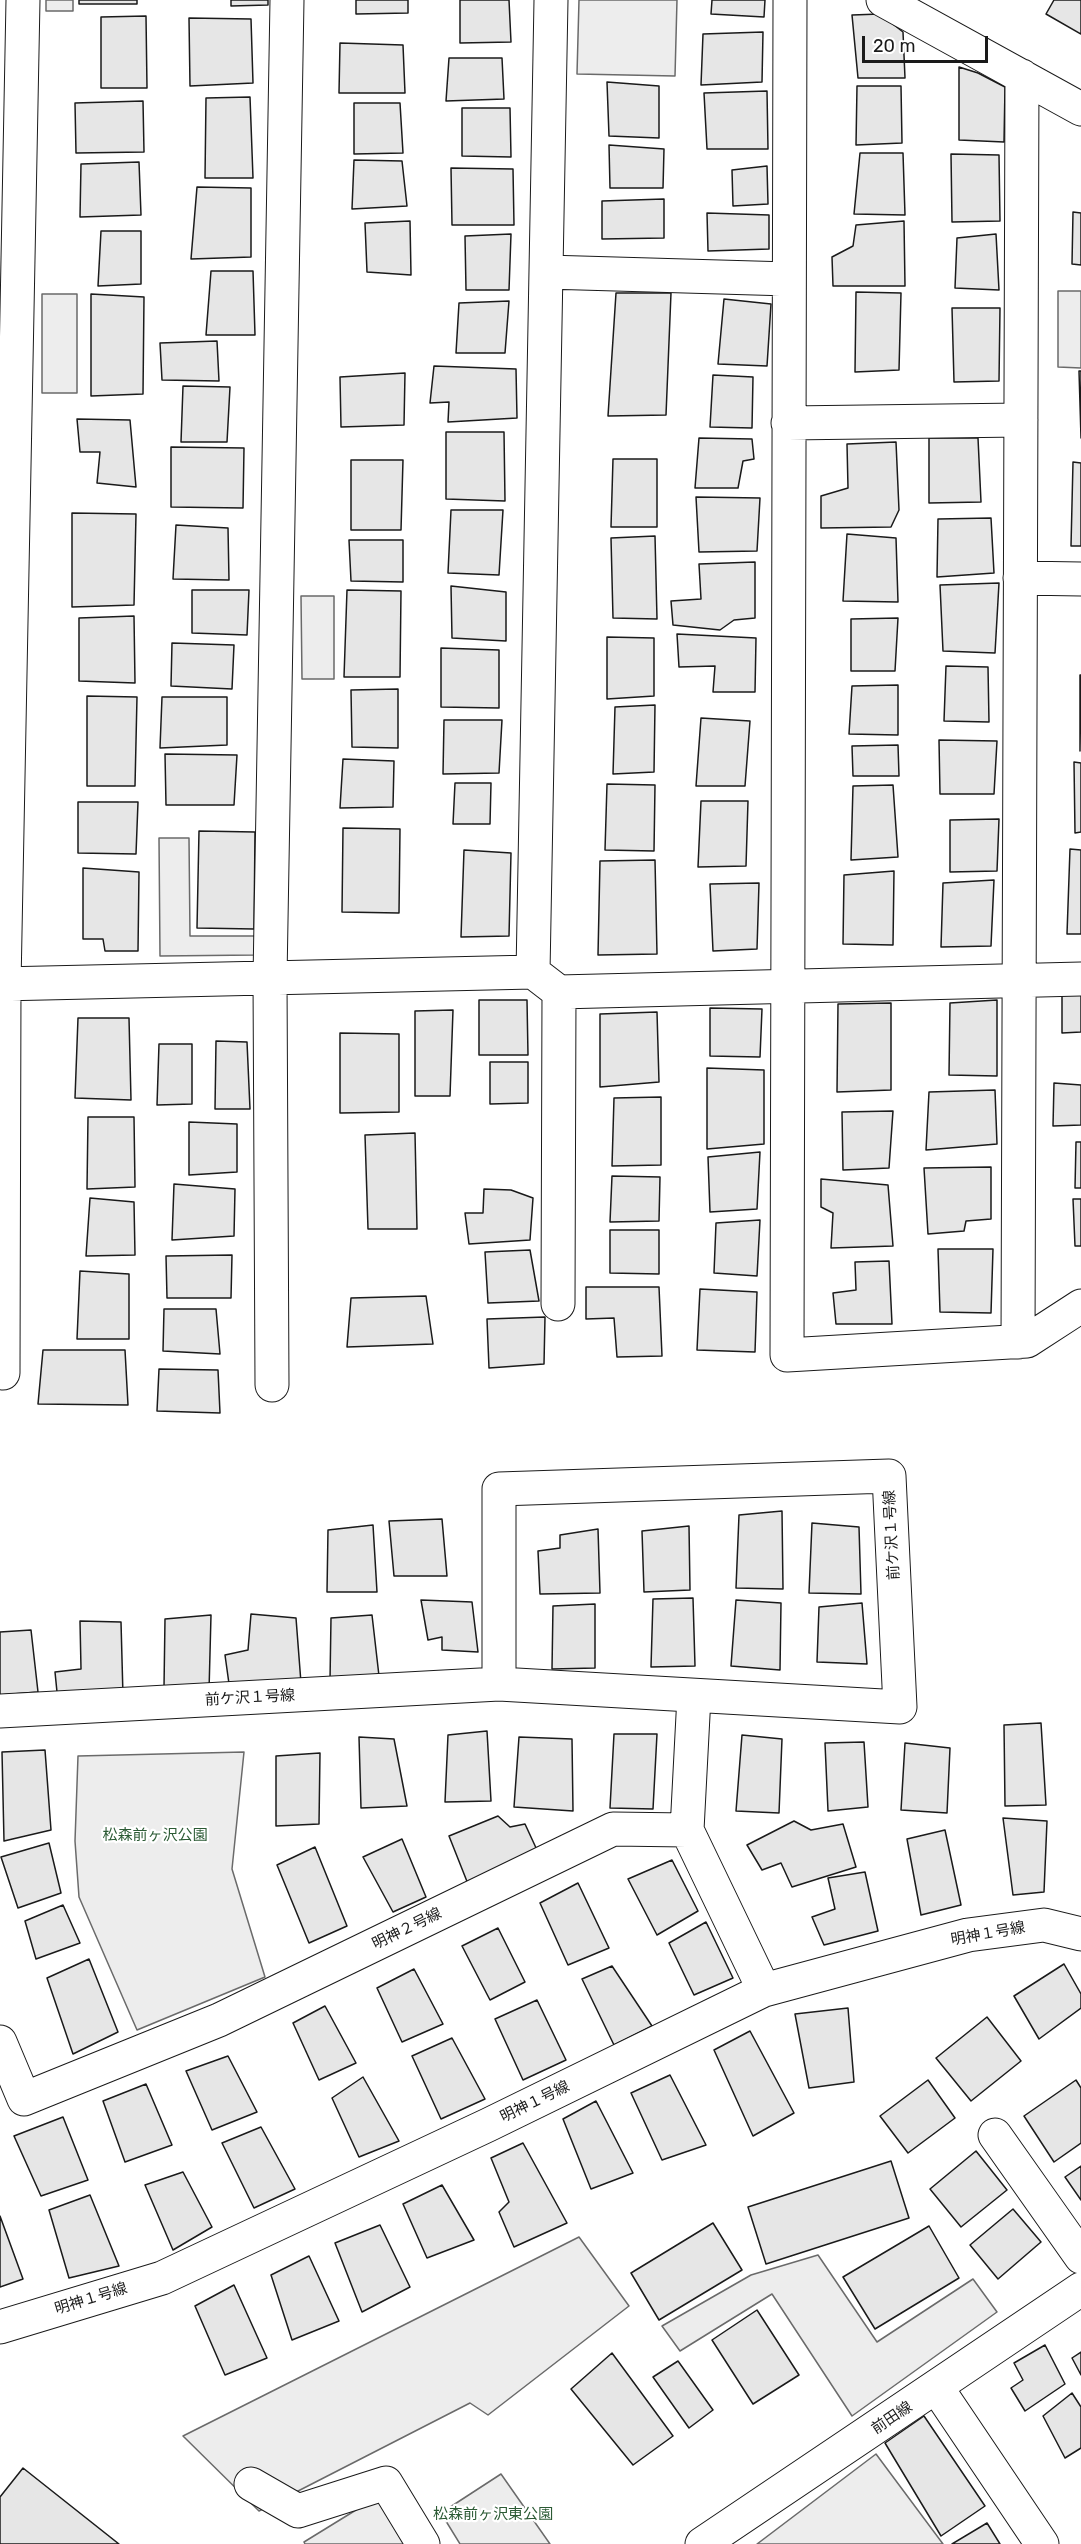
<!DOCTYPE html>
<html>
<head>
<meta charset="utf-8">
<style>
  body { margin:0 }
  #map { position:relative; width:1081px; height:2544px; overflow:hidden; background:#fff; font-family:Rubik,sans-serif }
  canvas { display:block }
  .scale { position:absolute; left:862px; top:36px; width:126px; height:27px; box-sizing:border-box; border:3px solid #1a1a1a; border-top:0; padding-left:8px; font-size:18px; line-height:21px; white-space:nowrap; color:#1a1a1a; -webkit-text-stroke:4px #fff; paint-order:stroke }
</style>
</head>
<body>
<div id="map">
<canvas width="1081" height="2544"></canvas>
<div class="scale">20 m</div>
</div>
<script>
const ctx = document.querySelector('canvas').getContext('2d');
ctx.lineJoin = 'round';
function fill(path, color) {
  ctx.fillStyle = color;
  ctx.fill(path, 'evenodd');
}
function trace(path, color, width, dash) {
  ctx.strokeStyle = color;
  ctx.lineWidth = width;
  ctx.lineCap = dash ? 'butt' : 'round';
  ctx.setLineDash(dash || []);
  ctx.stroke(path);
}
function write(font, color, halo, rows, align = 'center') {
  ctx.font = font + ' Rubik,"Noto Sans JP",sans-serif';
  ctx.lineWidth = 4.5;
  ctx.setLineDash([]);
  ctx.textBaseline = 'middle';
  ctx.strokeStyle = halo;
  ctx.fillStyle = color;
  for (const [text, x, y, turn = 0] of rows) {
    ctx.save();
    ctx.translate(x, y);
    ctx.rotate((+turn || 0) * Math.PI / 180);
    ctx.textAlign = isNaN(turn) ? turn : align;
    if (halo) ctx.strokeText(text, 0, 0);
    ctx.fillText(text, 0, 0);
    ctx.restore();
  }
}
const built = new Path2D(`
  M46,0H73V11H46Z
  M579,0H677L675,76L577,74Z
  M1058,291H1081V368L1058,367Z
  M42,294H77V393H42Z
  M301,596H334V679H302Z
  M159,838H189L190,936H255L256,955L160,956Z
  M244,1752L232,1869L265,1977L137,2030L79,1897L75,1841L78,1756Z
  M579,2237L629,2306L488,2415L470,2403L259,2511L183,2436Z
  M818,2255L877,2342L973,2279L997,2312L852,2416L772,2294L680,2351L662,2326L751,2275Z
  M876,2454L943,2544H757Z
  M501,2474L550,2544H460L441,2513Z
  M382,2494L412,2544H305L304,2542Z`);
fill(built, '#ededed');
trace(built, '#6a6a6a', 1.5);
const building = new Path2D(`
  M79,0H137V4H79Z
  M231,0H268V5L231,6Z
  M356,0H408V13L356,14Z
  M460,0H509L511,42L460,43Z
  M712,0H765L764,17L711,14Z
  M1054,0H1081V34L1046,14Z
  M880,14L903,32L905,78H858L852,15Z
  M146,16L147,88H101V17Z
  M189,18L251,19L253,83L190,86Z
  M763,32L762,82L701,85L703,34Z
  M340,43L403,45L405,93H339Z
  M449,58H502L504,99L446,101Z
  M959,67L978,73L1005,87L1004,142L959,140Z
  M607,82L659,86V138L609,136Z
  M857,86H901L902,143L856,145Z
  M767,91L768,149H707L704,93Z
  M250,97L253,178H205L206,98Z
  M143,101L144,152L76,153L75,103Z
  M354,103H400L403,153L354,154Z
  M462,108H510L511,157L462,156Z
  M609,145L664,149L663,188H610Z
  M860,153H903L905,215L854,214Z
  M951,154L999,155L1000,221L952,222Z
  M354,160L402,161L407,206L352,209Z
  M139,162L141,215L80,217L81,164Z
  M767,166L768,204L733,206L732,170Z
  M451,168L513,169L514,225H452Z
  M197,187L251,188V257L191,259Z
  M664,199V238L602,239V201Z
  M1073,212L1081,213V265L1072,264Z
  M707,213L769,215V249L708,251Z
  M410,221L411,275L367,272L365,223Z
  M904,221L905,286H833L832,257L853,246L856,225Z
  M101,231H141V284L98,286Z
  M511,234L509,290H466L465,236Z
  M996,234L999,290L955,288L957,238Z
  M211,271H253L255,335H206Z
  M856,292L901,293L899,370L855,372Z
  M616,293H671L666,415L608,416Z
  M91,294L144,297L143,394L91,396Z
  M724,299L771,304L767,366L718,364Z
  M509,301L505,353H456L459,303Z
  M952,308H1000L999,381L954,382Z
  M217,341L219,381L162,380L160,343Z
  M434,366L516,369L517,418L448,422L449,402L430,403Z
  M1079,371H1081V438Z
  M405,373L404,425L341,427L340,377Z
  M713,375L753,377L752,428L710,427Z
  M183,386L230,387L227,442H181Z
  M77,419L130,420L136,487L97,483L100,452H80Z
  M446,432H504L505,501L446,499Z
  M699,438L752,439L754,459L743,461L738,488H695Z
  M929,438H978L981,502L929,503Z
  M896,442L899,510L891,527L821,528V496L848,488L847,444Z
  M171,447L244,448L243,508L171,507Z
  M613,459H657V527H611Z
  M351,460H403L401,530H351Z
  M1073,462L1081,463V546H1071Z
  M696,497L760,498L757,551L699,552Z
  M451,510H503L499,575L448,573Z
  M72,513L136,514L134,605L72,607Z
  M991,518L994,573L937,577L938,519Z
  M176,525L228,528L229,580L173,579Z
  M847,534L896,538L898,602L843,601Z
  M655,536L657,619L613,618L611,538Z
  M349,540H403V582L351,581Z
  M755,562V618L734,620L720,630L673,625L671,601L701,599L699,564Z
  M999,583L995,653L943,651L940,585Z
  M451,586L506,592V641L452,638Z
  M192,590H249L247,635L192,633Z
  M347,590L401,591L400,677H344Z
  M134,616L135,683L79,681V618Z
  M898,618L895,671H851V619Z
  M677,634L756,638L755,692H713L715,666L679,667Z
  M607,637L654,638V696L607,699Z
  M172,643L234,645L232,689L171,686Z
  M441,648L499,650V708L441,707Z
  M946,666L988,667L989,722L944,721Z
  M1080,675H1081L1080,751Z
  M898,685V735L849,734L852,686Z
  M398,689V748L352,747L351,690Z
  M87,696L137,697L135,786H87Z
  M162,697H227V745L160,748Z
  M655,705L654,772L613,774L615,707Z
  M701,718L750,721L745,786H696Z
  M444,720H502L499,773L443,774Z
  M939,740L997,741L994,794H940Z
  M898,745L899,776H853L852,746Z
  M165,754L237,755L234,805H166Z
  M343,759L394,761L393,807L340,808Z
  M1074,762L1081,763V832L1075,833Z
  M455,783H491L490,824H453Z
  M607,784L655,785L654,851L605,850Z
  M893,785L898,857L851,860L853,786Z
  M701,801H748L746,866L698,867Z
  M78,802H138L136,854L78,853Z
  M999,819L997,871L950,872V820Z
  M343,828L400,829L399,913L342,912Z
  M199,831L255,832L254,929L197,928Z
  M1070,849L1081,850V934H1067Z
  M464,850L511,853L509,936L461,937Z
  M655,860L657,954L598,955L600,861Z
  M83,868L139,872L138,951H105L103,939H83Z
  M894,871L893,945L843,944L844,875Z
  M994,880L991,946L941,947L943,883Z
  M759,883L757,949L713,951L710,884Z
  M1062,994H1081V1032L1062,1033Z
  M479,1000H527L528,1055H479Z
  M997,1000V1076L949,1075L950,1003Z
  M891,1003V1090L837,1092L838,1004Z
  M710,1008L762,1009L760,1057L710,1056Z
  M453,1010L450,1096H415V1011Z
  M657,1012L659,1082L600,1087V1014Z
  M78,1018H129L131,1100L75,1098Z
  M340,1033L399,1034V1112L340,1113Z
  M216,1041L247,1042L250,1109H215Z
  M159,1044H192V1104L157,1105Z
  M490,1062H528V1103L490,1104Z
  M707,1068L764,1070V1144L707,1149Z
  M1054,1083L1081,1085V1125L1053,1126Z
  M995,1090L997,1144L926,1150L929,1092Z
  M661,1097V1165L612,1166L614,1098Z
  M893,1111L889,1168L843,1170L842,1112Z
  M88,1117H134L135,1187L87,1189Z
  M189,1122L237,1124V1172L189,1175Z
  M415,1133L417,1229H368L365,1135Z
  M1076,1142H1081V1188H1075Z
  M760,1152L757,1209L710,1212L708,1157Z
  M991,1167V1219L966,1221L964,1231L928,1234L924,1168Z
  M612,1176L660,1177L659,1221L610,1222Z
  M821,1179L888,1185L893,1246L831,1248L833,1213L821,1207Z
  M174,1184L235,1189L234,1236L172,1240Z
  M484,1189L511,1190L533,1198L530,1240L469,1244L465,1213H483Z
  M90,1198L134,1202L135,1255L86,1256Z
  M1073,1199H1081V1246H1075Z
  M760,1220L757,1276L714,1273L716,1223Z
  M610,1230H659V1274L610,1273Z
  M938,1249H993L991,1313L940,1312Z
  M530,1250L539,1301L488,1303L485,1252Z
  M232,1255L231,1298H167L166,1256Z
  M889,1261L892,1324H836L833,1293L856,1290L855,1262Z
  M80,1271L129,1274V1339H77Z
  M586,1287H659L662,1356L617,1357L614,1318L586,1319Z
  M700,1289L757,1292L755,1352L697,1350Z
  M426,1296L433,1344L347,1347L351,1298Z
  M164,1309H216L220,1354L163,1351Z
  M545,1317L544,1364L489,1368L487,1319Z
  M43,1350H125L128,1405L38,1404Z
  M159,1369L218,1370L220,1413L157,1411Z
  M782,1511L783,1589L736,1588L739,1515Z
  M442,1519L447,1576H394L389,1521Z
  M812,1523L859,1527L861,1594L809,1593Z
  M373,1525L377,1592H327L328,1530Z
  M689,1526L690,1590L644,1592L642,1531Z
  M598,1529L600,1593L540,1594L538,1551L560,1548V1535Z
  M693,1598L695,1666L651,1667L653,1599Z
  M421,1600L472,1602L478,1652L442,1650V1637L428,1640Z
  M736,1600L781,1603L780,1670L731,1666Z
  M862,1603L867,1664L817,1662L819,1607Z
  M595,1604V1668L552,1669L553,1606Z
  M251,1614L296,1618L301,1683L230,1691L225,1655L248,1650Z
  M211,1615L209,1691L164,1687L165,1619Z
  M372,1615L379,1676L330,1681L331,1618Z
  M80,1621L121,1622L123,1696L57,1692L55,1672L81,1669Z
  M31,1630L38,1692L0,1695V1632Z
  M1041,1723L1046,1805L1005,1806L1004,1725Z
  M487,1731L491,1801L445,1802L448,1735Z
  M614,1734H657L653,1809L610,1808Z
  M742,1735L782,1739L779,1813L736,1811Z
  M359,1737L394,1739L407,1806L361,1808Z
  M519,1737L572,1739L573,1811L514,1807Z
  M864,1742L868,1807L828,1811L825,1743Z
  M905,1743L950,1748L947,1813L901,1810Z
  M45,1750L51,1830L4,1841L2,1752Z
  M320,1753L319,1824L276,1826V1756Z
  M498,1816L510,1827L525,1824L537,1850L468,1884L449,1836Z
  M1003,1818L1047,1821L1044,1892L1013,1895Z
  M794,1821L811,1830L843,1824L856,1867L792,1887L781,1863L762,1870L747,1845Z
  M945,1830L961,1905L921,1915L907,1839Z
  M402,1839L426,1897L393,1912L363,1857Z
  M49,1843L61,1893L18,1908L1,1857Z
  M315,1847L347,1926L309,1943L277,1865Z
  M672,1860L698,1911L657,1935L628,1879Z
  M865,1872L878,1931L824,1945L812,1917L835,1909L828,1878Z
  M578,1883L609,1948L568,1965L540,1903Z
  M63,1905L80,1943L36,1959L25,1921Z
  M706,1922L733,1978L694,1995L669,1943Z
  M498,1928L525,1982L490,2000L462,1946Z
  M89,1959L118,2032L73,2054L47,1978Z
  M1064,1964L1081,1994V2008L1039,2039L1014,1996Z
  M612,1966L652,2026L614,2045L582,1979Z
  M414,1969L443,2024L402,2042L377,1988Z
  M537,2000L566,2060L523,2080L495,2019Z
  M325,2006L356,2063L319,2080L293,2023Z
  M848,2008L854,2082L809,2088L795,2014Z
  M987,2017L1021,2061L971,2101L936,2058Z
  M750,2031L794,2113L753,2136L714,2050Z
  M452,2038L485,2099L441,2119L412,2056Z
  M228,2056L257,2112L212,2130L186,2071Z
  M670,2075L706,2145L662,2160L631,2093Z
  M363,2077L399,2141L359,2157L332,2098Z
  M928,2080L955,2118L908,2153L880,2116Z
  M1076,2080L1081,2088V2143L1054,2162L1024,2116Z
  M146,2084L172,2145L125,2162L103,2101Z
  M596,2101L633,2173L591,2189L563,2119Z
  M63,2117L88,2180L41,2196L14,2136Z
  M261,2127L295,2189L254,2208L222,2143Z
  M523,2143L567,2223L514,2247L499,2212L509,2202L491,2158Z
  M976,2151L1007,2190L961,2227L930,2189Z
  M891,2161L909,2218L766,2264L748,2207Z
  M1081,2166V2200L1065,2177Z
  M183,2172L212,2227L173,2250L145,2185Z
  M442,2185L474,2240L427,2258L403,2204Z
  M90,2195L119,2266L69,2278L49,2210Z
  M1013,2209L1041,2242L998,2279L970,2245Z
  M0,2216L23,2279L0,2287Z
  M713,2223L742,2270L659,2320L631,2273Z
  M380,2225L410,2287L362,2312L335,2243Z
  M929,2226L959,2278L875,2329L843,2277Z
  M309,2256L339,2321L292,2340L271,2275Z
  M234,2285L267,2358L225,2375L195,2306Z
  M757,2310L799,2375L753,2404L712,2340Z
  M1045,2345L1065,2384L1025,2411L1011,2388L1023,2380L1014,2363Z
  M1081,2352V2375L1072,2358Z
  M612,2353L673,2436L633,2465L571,2389Z
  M678,2361L713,2410L689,2428L653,2377Z
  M1072,2393L1081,2407V2448L1065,2458L1043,2416Z
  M924,2416L985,2506L941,2536L885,2443Z
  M23,2468L119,2544H0V2497Z
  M987,2523L1000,2544H952Z`);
fill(building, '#e6e6e6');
trace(building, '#1a1a1a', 1.5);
const minor = new Path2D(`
  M790,0L787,1355L1027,1341L1081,1306
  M883,0L1081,109
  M546,272L789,279
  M788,423L1021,420
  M1020,578L1081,579
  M533,972L559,992L1081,979
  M0,984L533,972L551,0
  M558,1304L559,992
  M1018,1342L1022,76
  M3,1373L4,984L23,0
  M272,1385L270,978L287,0
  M0,1711L499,1684L900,1707L889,1476L499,1489V1684
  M687,1830L694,1696
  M0,2042L24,2099L219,2020L613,1829L687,1830L764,1990
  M995,2135L1081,2257
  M0,2327L162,2278L488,2125L764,1990L968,1935L1044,1925L1081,1934
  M937,2388L1042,2544
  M251,2484L298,2511L386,2483L423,2544`);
const tertiary = new Path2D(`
  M702,2544L1081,2289`);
trace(minor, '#1a1a1a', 35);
trace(tertiary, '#1a1a1a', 35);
trace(minor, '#fff', 33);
trace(tertiary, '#fff', 33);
write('15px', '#1a1a1a', '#fff', [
  ["前ケ沢１号線",892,1535,-93],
  ["前ケ沢１号線",250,1698,-3],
  ["明神２号線",407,1929,-26],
  ["明神１号線",988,1934,-10],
  ["明神１号線",535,2102,-26],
  ["明神１号線",91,2299,-17],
  ["前田線",892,2418,-34]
]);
write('15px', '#2b5a34', '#fff', [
  ["松森前ヶ沢公園",155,1836],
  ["松森前ヶ沢東公園",493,2515]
]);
</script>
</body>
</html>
